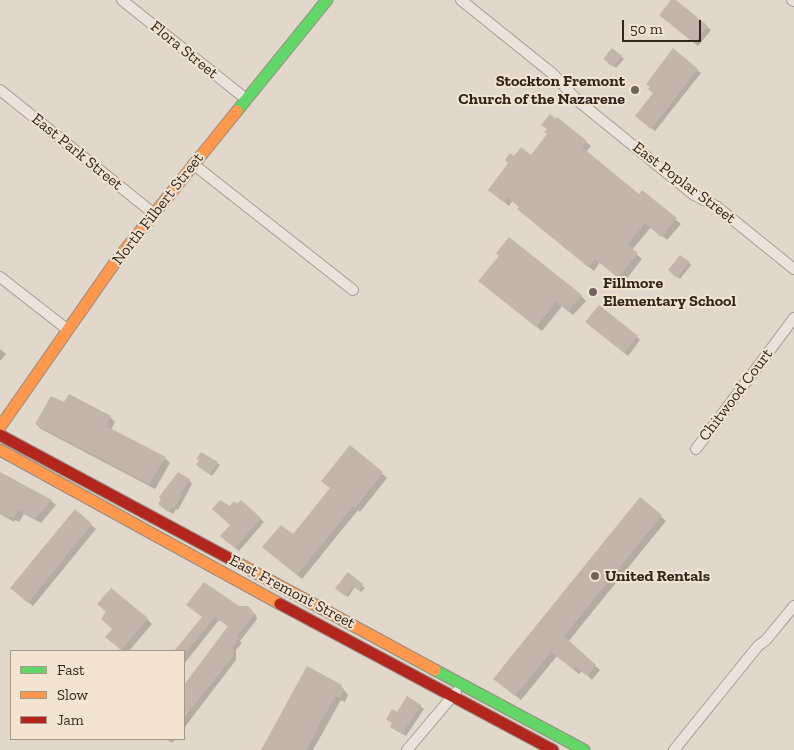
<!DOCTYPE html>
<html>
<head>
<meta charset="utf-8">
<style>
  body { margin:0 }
  #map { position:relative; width:794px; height:750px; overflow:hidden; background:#e1d7cb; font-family:"Zilla Slab",serif }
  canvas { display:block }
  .legend { position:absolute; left:10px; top:650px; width:175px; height:90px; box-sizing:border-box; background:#f2e4d1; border:1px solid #a69889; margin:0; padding:6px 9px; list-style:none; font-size:15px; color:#33251e }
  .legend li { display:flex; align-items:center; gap:10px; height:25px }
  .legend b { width:25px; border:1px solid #a69889 }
  .scale { position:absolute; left:622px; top:20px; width:79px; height:22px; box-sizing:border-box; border:2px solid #33251e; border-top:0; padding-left:6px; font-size:15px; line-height:18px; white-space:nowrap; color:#33251e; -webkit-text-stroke:4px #f2e4d1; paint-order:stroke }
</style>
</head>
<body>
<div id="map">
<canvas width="794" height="750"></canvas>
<ul class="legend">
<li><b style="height:6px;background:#63d668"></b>Fast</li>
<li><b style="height:6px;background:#ff974d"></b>Slow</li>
<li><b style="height:6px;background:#b3261e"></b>Jam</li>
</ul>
<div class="scale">50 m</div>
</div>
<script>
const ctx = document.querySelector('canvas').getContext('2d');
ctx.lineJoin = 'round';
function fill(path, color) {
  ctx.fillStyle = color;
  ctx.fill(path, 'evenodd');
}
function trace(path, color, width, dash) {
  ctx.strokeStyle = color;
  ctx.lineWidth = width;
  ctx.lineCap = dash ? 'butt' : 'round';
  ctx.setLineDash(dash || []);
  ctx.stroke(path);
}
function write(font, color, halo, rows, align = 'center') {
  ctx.font = font + ' "Zilla Slab",serif';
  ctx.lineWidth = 4;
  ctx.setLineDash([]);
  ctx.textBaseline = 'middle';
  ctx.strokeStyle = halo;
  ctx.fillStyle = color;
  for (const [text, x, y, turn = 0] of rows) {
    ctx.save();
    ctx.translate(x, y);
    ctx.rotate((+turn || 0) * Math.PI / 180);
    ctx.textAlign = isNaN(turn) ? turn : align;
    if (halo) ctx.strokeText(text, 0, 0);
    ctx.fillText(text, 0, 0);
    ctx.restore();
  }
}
fill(new Path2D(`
  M672,0L711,30L698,46L664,18Z
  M612,49L624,59L616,68L605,58Z
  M674,50L701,73L655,131L640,119L655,93Z
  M586,142L591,146L586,152L639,195L642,192L681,224L667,240L651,227L632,250L642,259L624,282L600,262L594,271L524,214L521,207L513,200L509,206L495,194L514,157L531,156Z
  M689,263L691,265L680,279L670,270Z
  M484,285L581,296L586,301L573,315L562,306L542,331Z
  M590,325L637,337L640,340L628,356Z
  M0,349L6,354L0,361Z
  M65,404L110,417L115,422L111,430L165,458L170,463L155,489L41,429L36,424Z
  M350,447L387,478L360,512L358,510L302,579L269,552L293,536L331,489Z
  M202,453L220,465L212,476L199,467Z
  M0,474L51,501L56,505L41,523L24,514L19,522L15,520L14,522L0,514Z
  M189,480L192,484L178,510L176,509L173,514L163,508Z
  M640,498L666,521L568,642L600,670L592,680L582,671L579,674L557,656L521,700L499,683Z
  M241,502L264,522L239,551L225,540L231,525L230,508L237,506Z
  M91,525L96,529L33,606L17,593Z
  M348,574L365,588L361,592L355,587L348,597L339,590Z
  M238,607L251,611L256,615L257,619L240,641L242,643L236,650V660L184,728V687L229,627L219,620L184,664V651H175L203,617Z
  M147,619L152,624L129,651H123L112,642L114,629Z
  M341,686L348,695L345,702L341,700L313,750H263Z
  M420,706L424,709L406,736L395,730L393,724L387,719Z
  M166,739H176L172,743Z`), '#0003');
fill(new Path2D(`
  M671,0H676L708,26L694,43L659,15Z
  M612,48L622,56L613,67L603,59Z
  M673,48L698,69L651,129L635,116L653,93L648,89L650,87L646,84Z
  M550,114L556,119L557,117L587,141L582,147L639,194L642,190L677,218L661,237L645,223L627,245L638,253L618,278L595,259L588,267L517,209L519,207L507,197L503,202L488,190L508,163L505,160L510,153L514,156L521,147L531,155L547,134L544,132L547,129L541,125Z
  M509,237L582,295L568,311L556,302L536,327L478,281L499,256L496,253Z
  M680,255L690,262L677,278L668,270Z
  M599,305L638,336L624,353L585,322Z
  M69,394L111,416L106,426L166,457L149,484L35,424L51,396L64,402Z
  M350,445L383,472L355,508L353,506L297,575L262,547L281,525L293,534L330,488L321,481Z
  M201,452L218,462L210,474L196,465L199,460L196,459Z
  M0,472L52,500L35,519L18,510L13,518L10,516L9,518L0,513Z
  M178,472L190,479L180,494L182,495L174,508L172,507L168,512L158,504L161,499L159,497Z
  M640,497L662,515L564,636L596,665L587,676L576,667L574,670L551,652L515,696L493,679Z
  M220,500L230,506L234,501L237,504L241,500L261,518L235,548L220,536L230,525L212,509Z
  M75,509L92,524L28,603L10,588Z
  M348,572L363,584L359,591L353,586L345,596L335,588Z
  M204,582L239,606H248L252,610L254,615L237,636L239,638L233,646V656L184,718V685L228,626L215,617L187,651H174L202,617L186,605Z
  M111,588L148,618L121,650L105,637L112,629L101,619L106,612L97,604Z
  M307,666L342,685L341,687L344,689L340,698L335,696L306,750H261Z
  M407,696L421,705L402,734L390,727L392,723L386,719L392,709L397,712Z`), '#c4b5ac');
const street = new Path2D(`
  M122,0L246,99
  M461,0L553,74L577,100L694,195L716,206L794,269
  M792,0L794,1
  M0,90L153,213
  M193,164L353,290
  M0,277L68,330
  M696,449L794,318
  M407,750L456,692
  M674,750L758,646L766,640L794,606`);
const fast = new Path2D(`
  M237,111L327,0
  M435,670L584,750`);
const slow = new Path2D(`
  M0,427L116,261L237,111
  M0,450L280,604
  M234,561L435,670`);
const jam = new Path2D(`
  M0,435L234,561
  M280,604L553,750`);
trace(street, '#a69d95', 12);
trace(fast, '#968c84', 13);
trace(slow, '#968c84', 13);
trace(jam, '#968c84', 13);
trace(street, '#e9e3dc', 10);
trace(fast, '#63d668', 11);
trace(slow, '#ff974d', 11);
trace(jam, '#b3261e', 11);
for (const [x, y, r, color] of [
  [635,90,5,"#70635b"],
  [593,292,5,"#70635b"],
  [595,576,5,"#70635b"]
]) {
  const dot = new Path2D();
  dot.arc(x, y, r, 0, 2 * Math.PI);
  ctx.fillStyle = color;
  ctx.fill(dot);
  trace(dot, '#f2e4d1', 2);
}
write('16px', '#33251e', '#f2e4d1', [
  ["Flora Street",184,50,39],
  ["East Park Street",77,152,39],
  ["East Poplar Street",684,183,37],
  ["North Filbert Street",158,209,-52],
  ["Chitwood Court",736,395,-53],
  ["East Fremont Street",292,592,28]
]);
write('bold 16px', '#33251e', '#f2e4d1', [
  ["Stockton Fremont",625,81,"right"],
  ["Church of the Nazarene",625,99,"right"],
  ["Fillmore",603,283],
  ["Elementary School",603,301],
  ["United Rentals",605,576]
], 'left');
</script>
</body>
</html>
